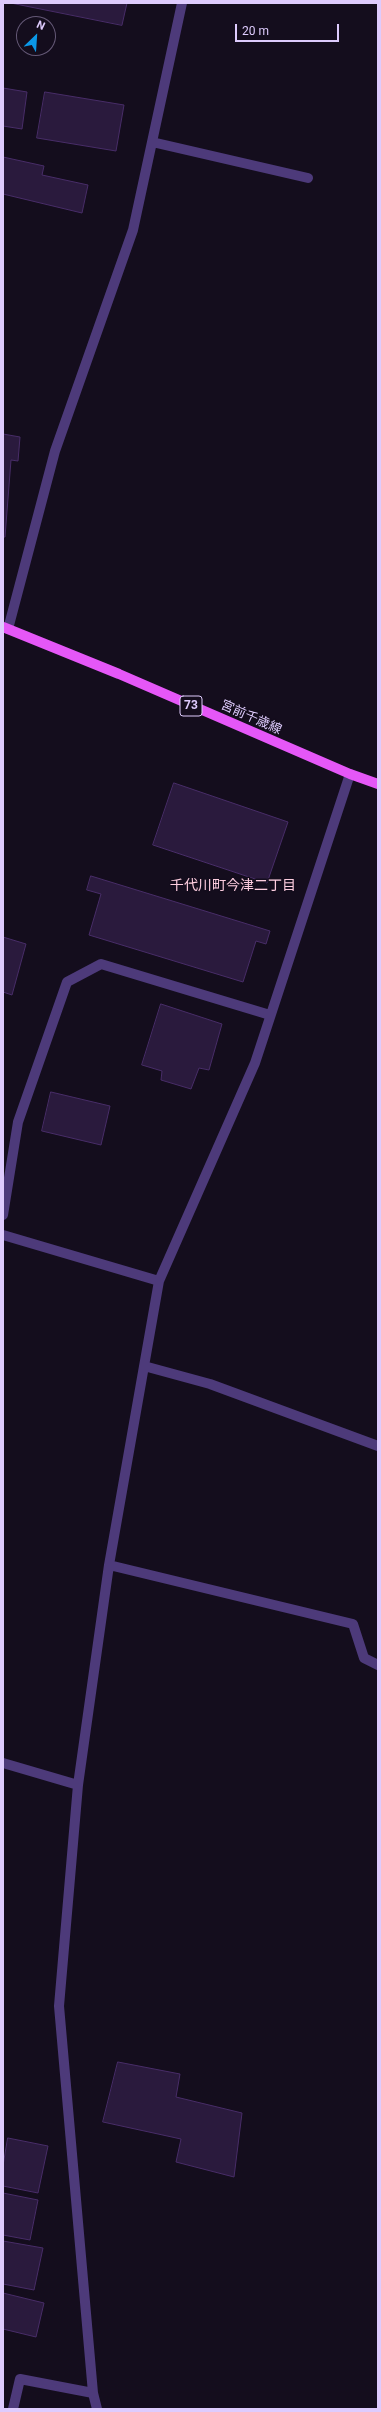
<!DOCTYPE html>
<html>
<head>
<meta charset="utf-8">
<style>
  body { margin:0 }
  #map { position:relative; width:381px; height:2412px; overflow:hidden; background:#140d1d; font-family:Roboto,sans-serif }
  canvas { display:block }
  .frame { position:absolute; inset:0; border:4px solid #decbfd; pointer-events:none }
  .north { position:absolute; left:16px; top:16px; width:40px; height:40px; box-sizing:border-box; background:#140d1d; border:1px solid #655977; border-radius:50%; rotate:25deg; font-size:11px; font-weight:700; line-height:16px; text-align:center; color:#decbfd }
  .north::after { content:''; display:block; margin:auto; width:14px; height:18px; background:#0b98e8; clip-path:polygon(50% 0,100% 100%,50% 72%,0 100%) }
  .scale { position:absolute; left:235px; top:24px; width:104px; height:18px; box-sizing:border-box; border:2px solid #decbfd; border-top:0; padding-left:5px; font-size:12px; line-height:14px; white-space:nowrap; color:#decbfd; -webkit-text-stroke:3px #140d1d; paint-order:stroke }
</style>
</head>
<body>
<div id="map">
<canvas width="381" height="2412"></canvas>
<div class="frame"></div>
<div class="north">N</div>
<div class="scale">20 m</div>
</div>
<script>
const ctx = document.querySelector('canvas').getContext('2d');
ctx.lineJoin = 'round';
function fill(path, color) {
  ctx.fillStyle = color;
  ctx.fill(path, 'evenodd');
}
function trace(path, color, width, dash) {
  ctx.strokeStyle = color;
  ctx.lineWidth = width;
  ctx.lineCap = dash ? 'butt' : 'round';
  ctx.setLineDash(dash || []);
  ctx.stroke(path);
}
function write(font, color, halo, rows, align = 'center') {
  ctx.font = font + ' Roboto,"Noto Sans JP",sans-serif';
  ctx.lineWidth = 3;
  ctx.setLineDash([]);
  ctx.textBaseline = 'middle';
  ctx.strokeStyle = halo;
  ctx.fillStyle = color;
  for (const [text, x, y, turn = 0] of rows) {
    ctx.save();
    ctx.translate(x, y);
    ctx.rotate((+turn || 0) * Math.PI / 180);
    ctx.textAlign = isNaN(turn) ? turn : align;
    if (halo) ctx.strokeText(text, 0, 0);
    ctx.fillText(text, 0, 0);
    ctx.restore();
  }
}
const building = new Path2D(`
  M11,3H127L122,25Z
  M3,88L27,92L22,129L3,126Z
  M45,92L124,105L116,151L37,138Z
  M3,157L44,166L42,175L88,185L82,213L3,194Z
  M3,434L20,437L18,461L11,460L5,537H3Z
  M174,783L288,822L267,883L153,845Z
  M91,876L270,931L266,944L256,941L243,982L89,935L101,894L87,890Z
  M3,937L26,944L12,995L3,992Z
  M161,1004L222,1024L209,1070L199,1068L191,1089L161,1080L162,1071L142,1065Z
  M51,1092L110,1106L101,1145L42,1131Z
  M118,2062L180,2074L176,2097L242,2113L234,2177L176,2162L181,2139L103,2122Z
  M8,2138L48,2146L38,2193L3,2186V2166Z
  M3,2193L38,2200L30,2240L3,2235Z
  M3,2241L43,2248L34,2290L3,2284Z
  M3,2293L44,2303L36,2337L3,2329Z`);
fill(building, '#2a1a3d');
trace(building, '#482d68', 1);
trace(new Path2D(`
  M152,142L308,178
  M8,629L55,451L133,230L182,3
  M3,1215L18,1122L67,982L101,964L270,1015
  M3,1235L159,1281
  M144,1366L210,1384L378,1446
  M109,1565L353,1624L364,1658L378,1665
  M3,1763L78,1785
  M13,2409L20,2379L93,2393
  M97,2409L93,2393L59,2006L78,1785L109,1565L159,1281L255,1063L350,774`), '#4d3a7a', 10);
trace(new Path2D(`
  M3,627L119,674L350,774L378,784`), '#e557f7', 10);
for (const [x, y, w] of [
  [191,706,22]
]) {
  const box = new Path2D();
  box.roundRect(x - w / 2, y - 10, w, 20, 3);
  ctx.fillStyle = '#140d1d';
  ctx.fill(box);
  trace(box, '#decbfd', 1);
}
write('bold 12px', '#decbfd', null, [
  ["73",191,706]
]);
write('13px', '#decbfd', '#140d1d', [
  ["宮前千歳線",251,718,24]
]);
write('14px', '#fdcddf', '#140d1d', [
  ["千代川町今津二丁目",233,886]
]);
</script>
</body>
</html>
